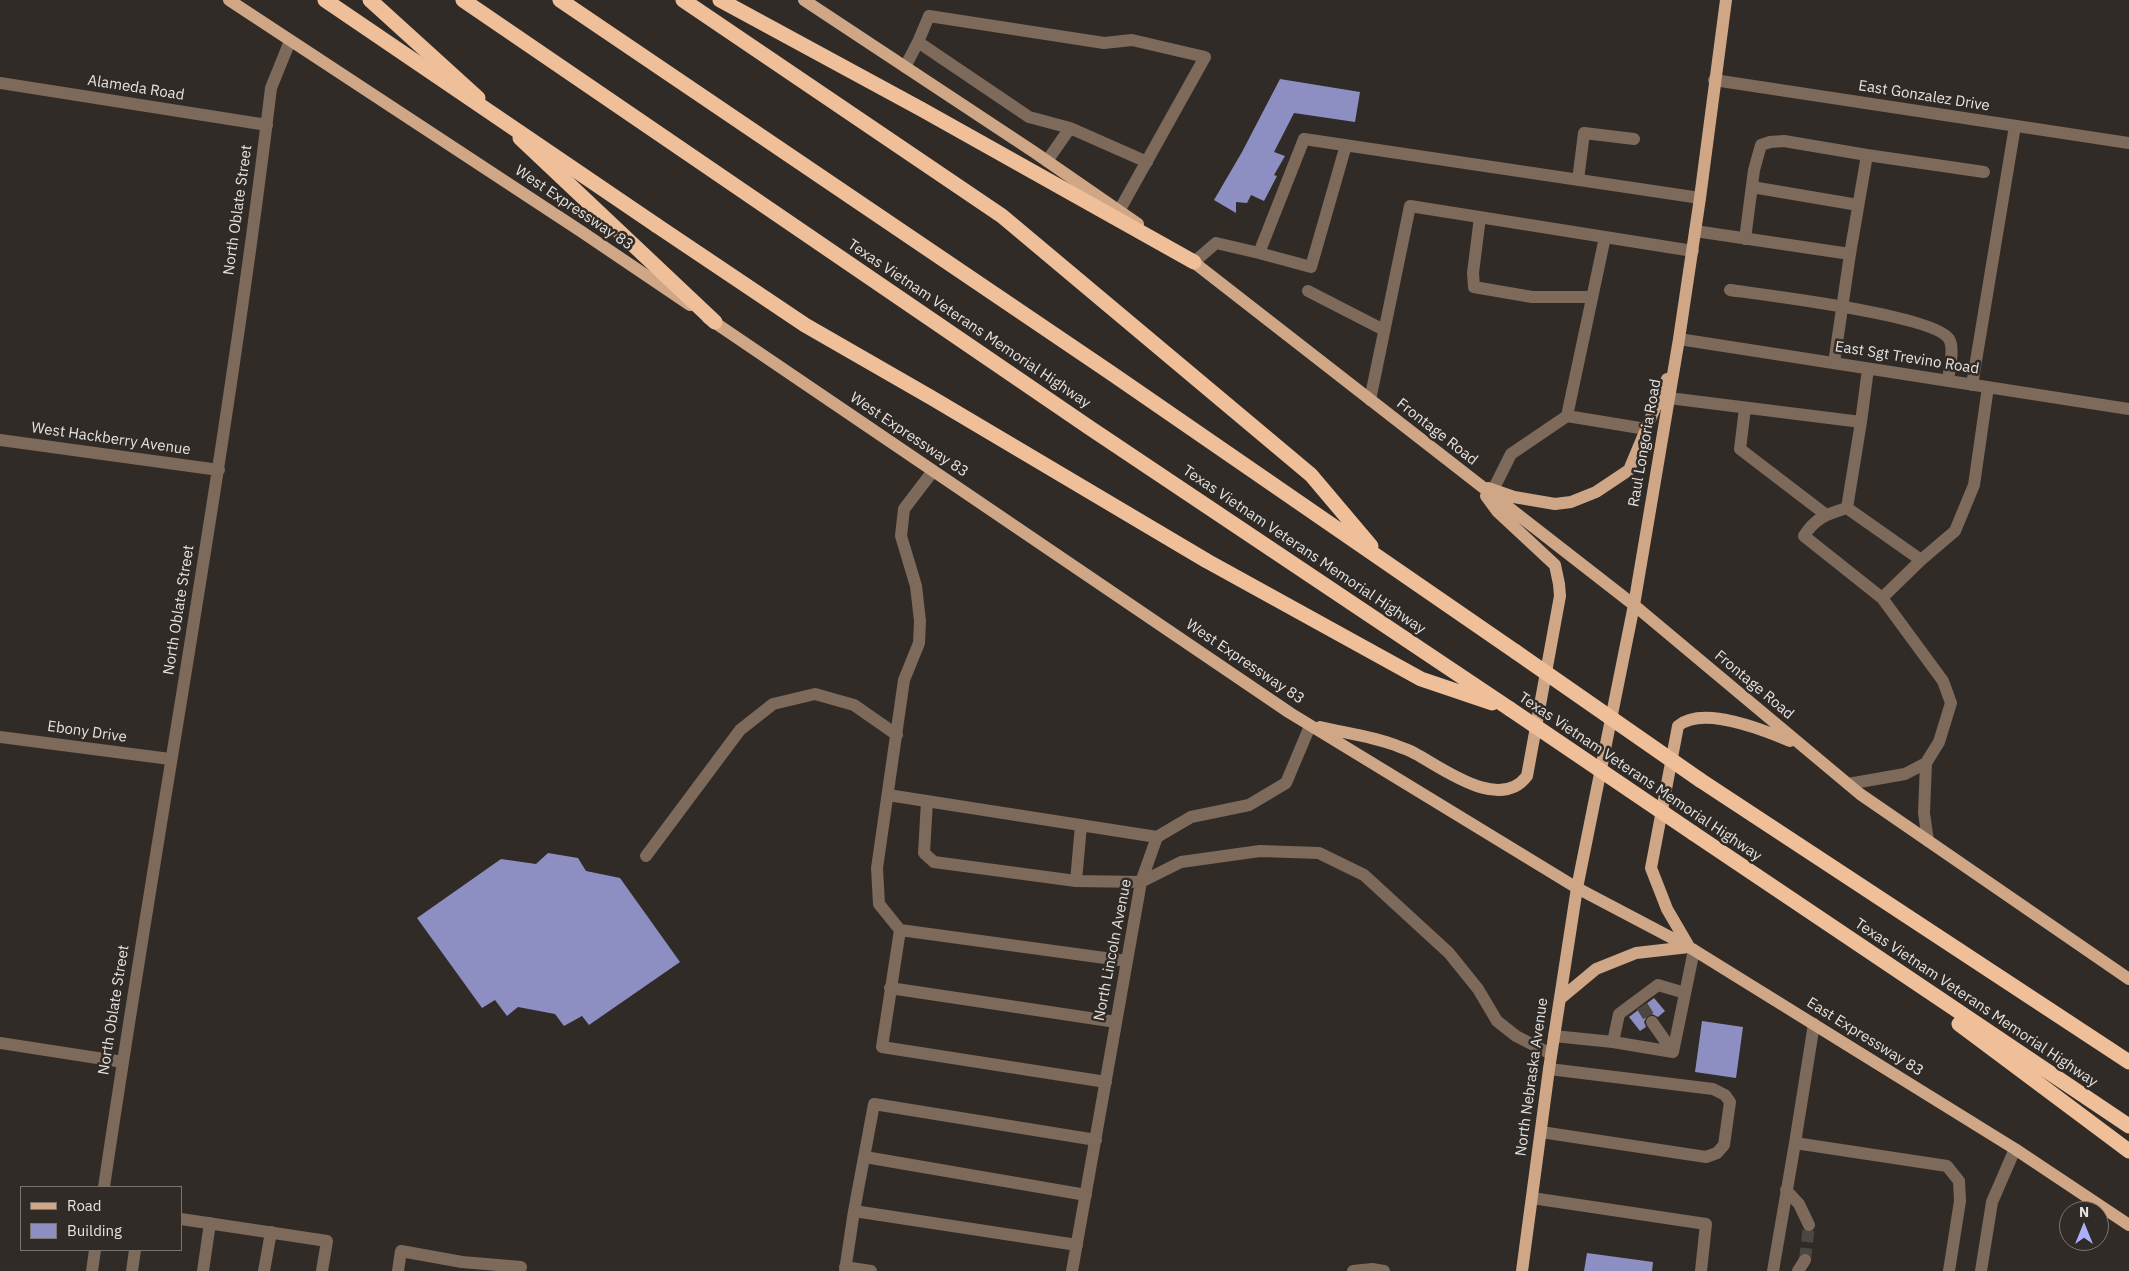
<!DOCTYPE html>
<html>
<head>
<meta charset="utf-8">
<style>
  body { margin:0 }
  #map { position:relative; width:2129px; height:1271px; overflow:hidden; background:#302b27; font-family:"IBM Plex Sans",sans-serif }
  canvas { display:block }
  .legend { position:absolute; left:20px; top:1186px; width:162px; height:65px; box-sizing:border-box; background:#302b27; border:1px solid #797571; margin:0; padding:6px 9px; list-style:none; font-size:15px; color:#e6e3e0 }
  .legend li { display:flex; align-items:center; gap:10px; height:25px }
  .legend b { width:25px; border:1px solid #797571 }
  .north { position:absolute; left:2059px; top:1201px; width:50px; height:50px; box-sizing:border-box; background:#302b27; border:1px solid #797571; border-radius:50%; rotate:0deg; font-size:14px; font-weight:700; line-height:20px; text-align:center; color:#e6e3e0 }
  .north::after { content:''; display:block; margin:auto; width:18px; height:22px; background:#acaffb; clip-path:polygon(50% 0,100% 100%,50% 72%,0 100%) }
</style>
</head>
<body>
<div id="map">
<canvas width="2129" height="1271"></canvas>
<ul class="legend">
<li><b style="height:6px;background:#cfa787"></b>Road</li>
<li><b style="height:14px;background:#8d8fc2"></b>Building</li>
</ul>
<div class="north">N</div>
</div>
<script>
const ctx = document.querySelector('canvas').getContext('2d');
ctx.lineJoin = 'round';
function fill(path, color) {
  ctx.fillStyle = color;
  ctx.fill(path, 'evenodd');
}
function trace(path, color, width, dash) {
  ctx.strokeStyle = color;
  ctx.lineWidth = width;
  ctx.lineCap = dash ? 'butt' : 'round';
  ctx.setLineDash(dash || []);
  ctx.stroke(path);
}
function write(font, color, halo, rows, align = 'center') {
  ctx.font = font + ' "IBM Plex Sans",sans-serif';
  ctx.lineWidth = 5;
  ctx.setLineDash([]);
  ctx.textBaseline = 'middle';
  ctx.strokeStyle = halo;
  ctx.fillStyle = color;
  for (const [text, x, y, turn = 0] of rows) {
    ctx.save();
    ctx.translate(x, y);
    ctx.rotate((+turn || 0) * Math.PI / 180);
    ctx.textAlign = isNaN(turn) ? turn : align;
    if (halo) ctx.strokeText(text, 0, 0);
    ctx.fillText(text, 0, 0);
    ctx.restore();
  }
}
fill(new Path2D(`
  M1280,79L1360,92L1355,122L1294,113L1274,152L1285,156L1274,175L1277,176L1264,201L1251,195L1247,203L1236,202V213L1214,200L1242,152Z
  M548,853L578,858L586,871L620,878L680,962L589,1025L582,1016L564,1026L555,1014L518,1007L507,1016L495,1000L482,1008L417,918L501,859L536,864Z
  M1654,998L1665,1011L1658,1017L1652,1014L1647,1016L1644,1022L1646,1027L1640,1031L1629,1017Z
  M1702,1021L1743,1027L1736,1078L1695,1072Z
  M1587,1253L1653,1262L1652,1271H1584Z`), '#8d8fc2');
trace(new Path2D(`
  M1642,1006L1652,1022
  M1805,1260L1809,1225`), '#4b4743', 12, [12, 6]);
trace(new Path2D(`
  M918,42L929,16L1104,43L1132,40L1205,57L1119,211
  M905,67L918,42L1029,117L1070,128
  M1714,80L2129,143
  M0,83L267,125
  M1346,145L1311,267L1259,253L1304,139C1436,158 1568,178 1700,198
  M1047,161L1070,128L1147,162
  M1578,180L1584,133L1634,139
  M1752,187L1858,205
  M1480,217L1473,273L1474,287L1532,297H1592
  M1695,231L1850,254L1834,363
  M1605,237L1567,416L1646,429
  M1745,239L1754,170L1761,145L1770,142L1784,141L1867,155
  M1850,254L1867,155L1984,172
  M1194,262L1216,243L1259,253
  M1730,290C1764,295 1934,315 1949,339C1955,349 1949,369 1948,381
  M1308,291L1384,330
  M1679,339L2129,409
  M1972,385L2015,126
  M1669,398L1861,422L1868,369
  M1370,400L1410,206L1693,251
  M1745,408L1740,449L1825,514
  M1861,422L1847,508L1921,560L1955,531L1974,485L1988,387
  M0,440L219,470
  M1493,490L1511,454L1567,416
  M1847,508C1827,514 1815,518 1804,536L1882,598L1943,681L1951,703L1939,742L1926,763L1924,813L1928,841
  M1882,598L1921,560
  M0,737L170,759
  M1848,784L1905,774L1926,763
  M888,795L1157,837
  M927,801L924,853L934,862L1076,881L1141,882L1181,862L1260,851L1319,853L1364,875L1449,953L1478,989L1497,1021L1516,1036L1551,1054
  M646,856L740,730L773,704L815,694L854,705L897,735
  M1076,881L1081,825
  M900,930L879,904L877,868L904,680L919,643L920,621L916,586L901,536L904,509L933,471
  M890,988L1116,1022
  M1652,1022L1673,1052
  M1554,1036L1613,1042L1673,1052L1694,950
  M1613,1042L1619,1014L1658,985L1685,993
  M0,1043L123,1062
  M1106,1082L882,1047L900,930L1127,961
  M1541,1132L1706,1157L1717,1153L1724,1145L1730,1102L1725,1095L1713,1089L1549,1069
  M1795,1143L1814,1024
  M865,1157L1086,1195
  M104,1187C158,820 227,456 271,88L290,41
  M1786,1190L1799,1204L1809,1225
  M1532,1198L1706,1224L1701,1271
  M854,1211L1077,1245
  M181,1219L327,1241L322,1271
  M845,1267L871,1271
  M92,1271L95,1250
  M132,1271L135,1250
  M203,1271L210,1223
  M264,1271L271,1232
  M398,1271L401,1251L462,1262L521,1267L520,1271
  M845,1271L854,1211L874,1104L1096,1140
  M1072,1271L1141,882L1157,837L1191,817L1249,805L1286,783L1310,726
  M1353,1271L1372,1269L1384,1271
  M1773,1271L1795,1143L1947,1166L1959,1181L1960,1201L1949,1271
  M1798,1271L1805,1260
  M1981,1271L1992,1202L2015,1149`), '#7d6a5a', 12);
trace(new Path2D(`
  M229,0L582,232L690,305
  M804,0L1034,152L1138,224
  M1187,257L1634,605L1860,794L2129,979
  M708,318L1290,713L1577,888L1689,947L2015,1149L2129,1225
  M1488,488L1514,497L1555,504L1571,502L1596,492L1629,470L1667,379
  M1320,727C1345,733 1371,736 1395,745C1402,748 1410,750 1416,754C1444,769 1500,812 1527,776L1560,596L1559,584L1555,565L1497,511L1486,496
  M1688,945L1667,909L1651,868L1678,726C1703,705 1764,730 1790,741
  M1560,999L1596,969L1636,953L1689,947
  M1522,1271L1549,1069L1577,888L1634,605L1679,339L1700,198L1726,0`), '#cfa787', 12);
trace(new Path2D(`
  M370,0L478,98
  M463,0L1090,428L1510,709
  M560,0L1111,373L1516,652
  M683,0L1002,216L1311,475L1371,546
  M720,0L921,109L1194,262
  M520,138L715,322
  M656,225L805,325L932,398L1207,561L1421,679L1492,703
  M1700,780L2129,1062
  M1693,833L2129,1126
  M1959,1024L2129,1151`), '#efbf99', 15);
trace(new Path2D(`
  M325,0L656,225
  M1516,652L1700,780
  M1510,709L1693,833`), '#efbf99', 15);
write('15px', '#e6e3e0', '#302b27', [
  ["Alameda Road",136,88,9],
  ["East Gonzalez Drive",1924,96,9],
  ["West Expressway 83",574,208,34],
  ["North Oblate Street",238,210,-82],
  ["Texas Vietnam Veterans Memorial Highway",969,324,34],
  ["East Sgt Trevino Road",1907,358,9],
  ["Frontage Road",1437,432,38],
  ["West Expressway 83",909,435,34],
  ["West Hackberry Avenue",111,439,8],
  ["Raul Longoria Road",1645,443,-80],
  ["Texas Vietnam Veterans Memorial Highway",1304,550,34],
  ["North Oblate Street",179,610,-81],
  ["West Expressway 83",1245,662,34],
  ["Frontage Road",1754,685,40],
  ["Ebony Drive",87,732,8],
  ["Texas Vietnam Veterans Memorial Highway",1640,777,34],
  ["North Lincoln Avenue",1113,950,-79],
  ["Texas Vietnam Veterans Memorial Highway",1976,1003,34],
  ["North Oblate Street",114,1010,-81],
  ["East Expressway 83",1865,1037,32],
  ["North Nebraska Avenue",1532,1077,-82]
]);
</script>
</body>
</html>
